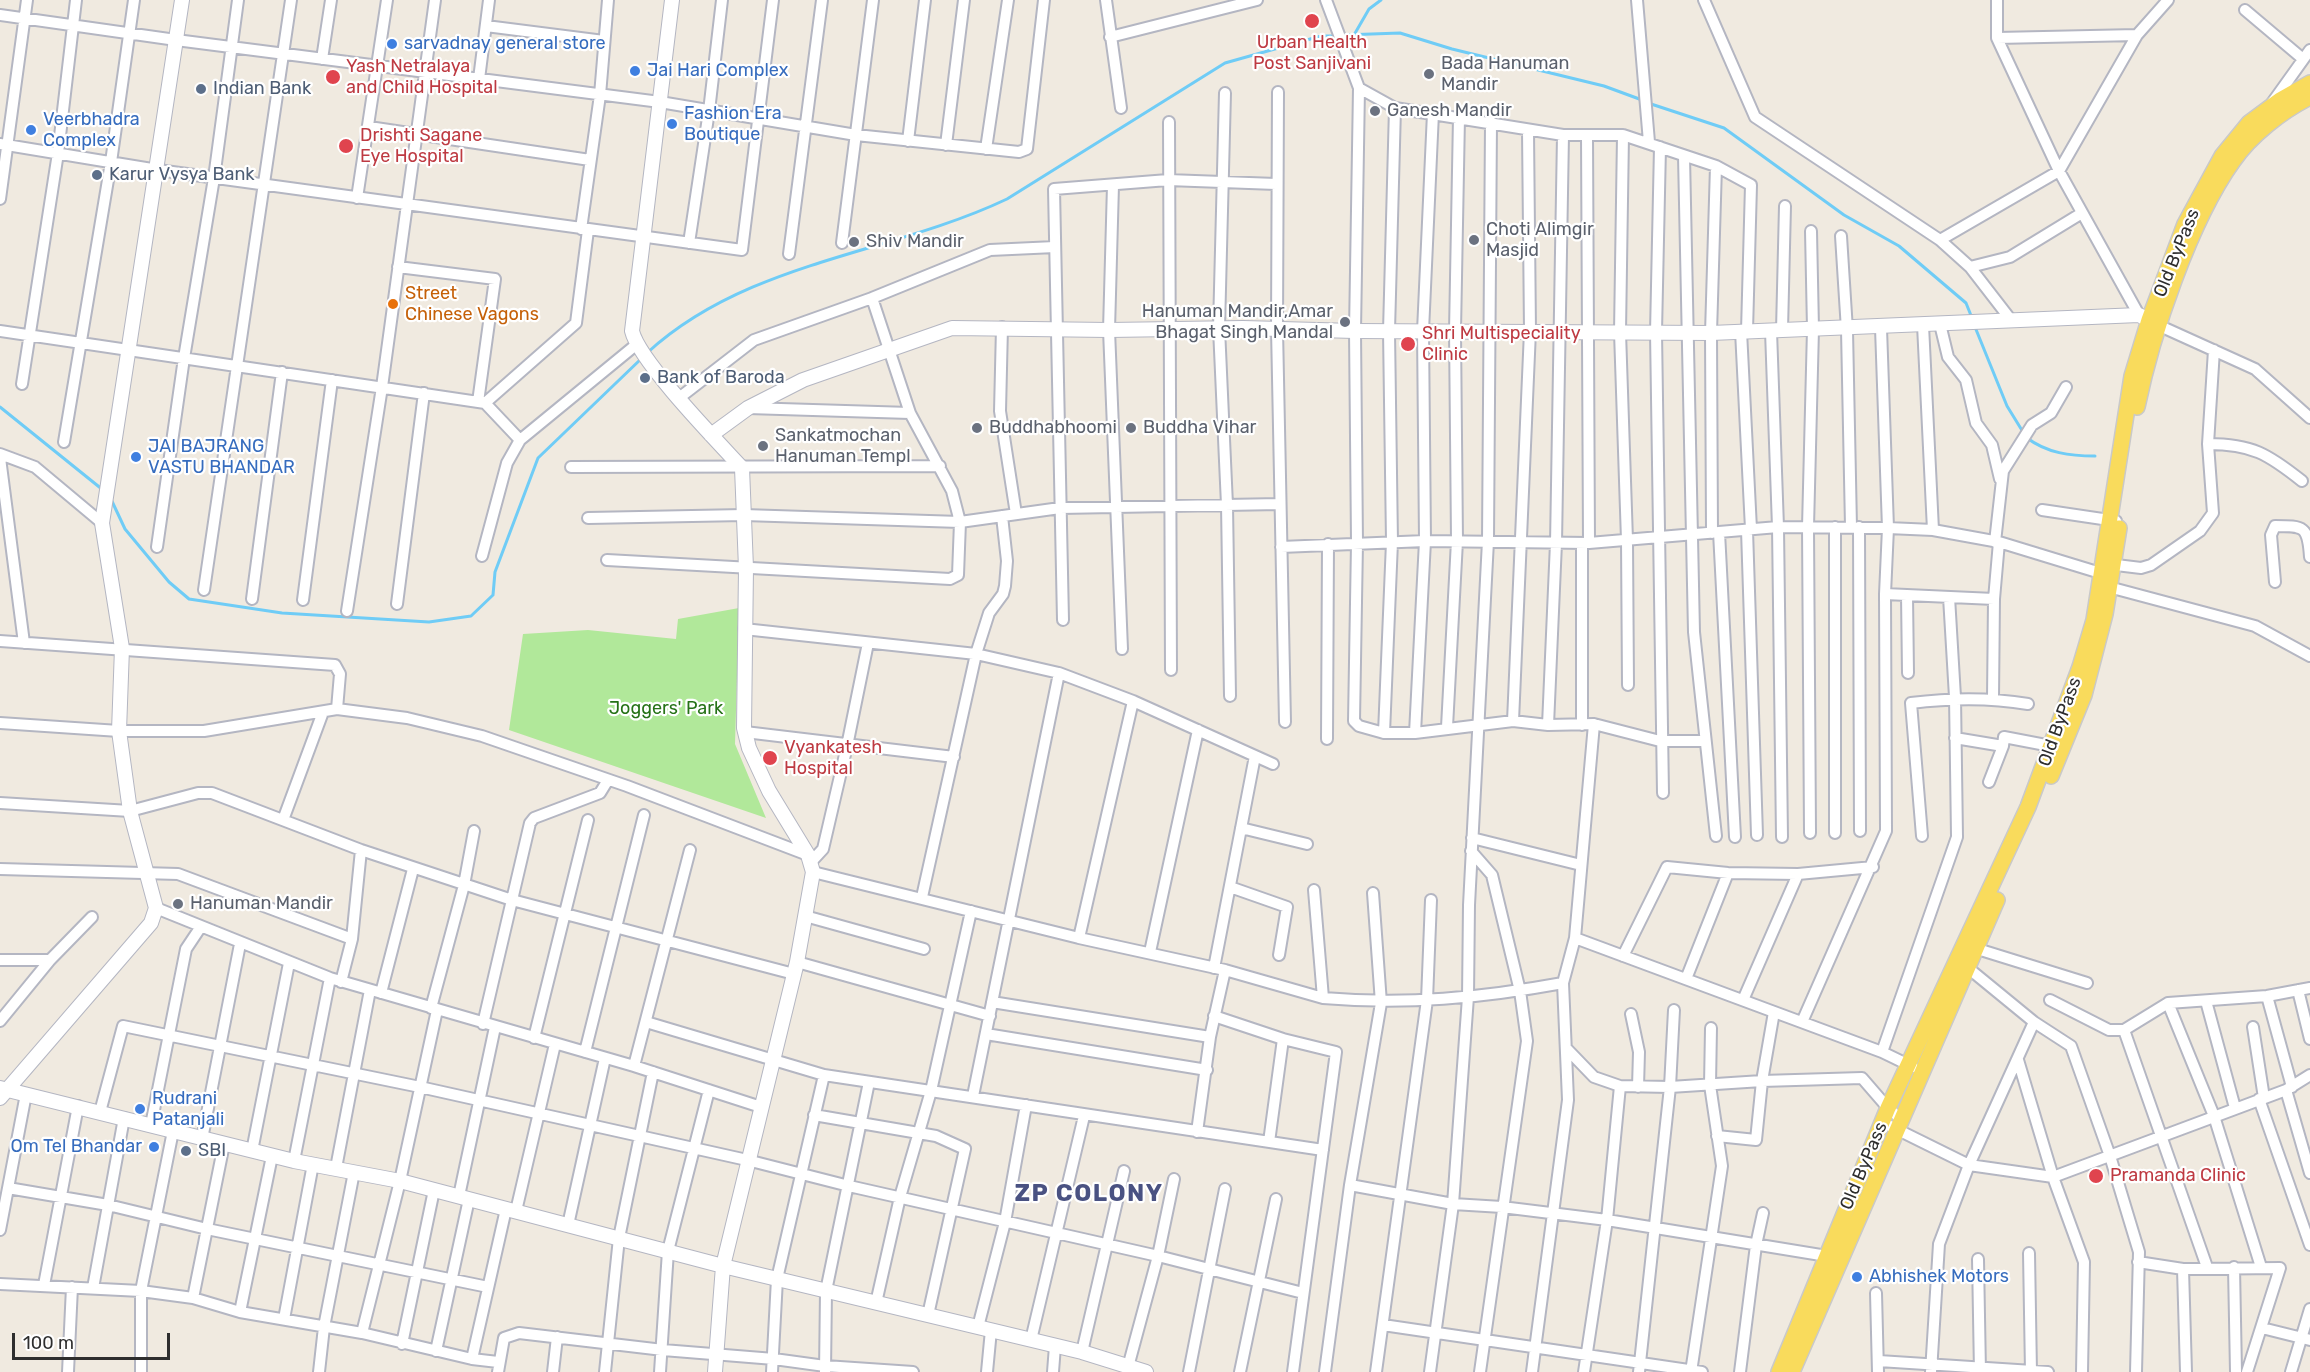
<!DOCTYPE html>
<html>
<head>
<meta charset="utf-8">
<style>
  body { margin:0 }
  #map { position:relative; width:2310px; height:1372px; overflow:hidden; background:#f0eae0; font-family:Rubik,sans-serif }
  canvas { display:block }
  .scale { position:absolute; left:12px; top:1333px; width:158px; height:27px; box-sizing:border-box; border:3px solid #2e2e2e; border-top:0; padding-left:8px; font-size:18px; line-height:21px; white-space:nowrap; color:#2e2e2e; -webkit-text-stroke:4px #fff; paint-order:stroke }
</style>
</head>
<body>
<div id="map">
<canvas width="2310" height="1372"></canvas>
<div class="scale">100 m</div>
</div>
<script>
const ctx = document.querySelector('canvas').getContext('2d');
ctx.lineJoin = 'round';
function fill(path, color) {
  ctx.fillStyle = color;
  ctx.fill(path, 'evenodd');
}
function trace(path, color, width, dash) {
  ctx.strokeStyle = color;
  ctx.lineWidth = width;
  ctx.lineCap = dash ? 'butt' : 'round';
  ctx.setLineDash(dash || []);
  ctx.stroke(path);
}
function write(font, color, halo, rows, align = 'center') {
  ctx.font = font + ' Rubik,sans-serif';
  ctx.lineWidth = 4.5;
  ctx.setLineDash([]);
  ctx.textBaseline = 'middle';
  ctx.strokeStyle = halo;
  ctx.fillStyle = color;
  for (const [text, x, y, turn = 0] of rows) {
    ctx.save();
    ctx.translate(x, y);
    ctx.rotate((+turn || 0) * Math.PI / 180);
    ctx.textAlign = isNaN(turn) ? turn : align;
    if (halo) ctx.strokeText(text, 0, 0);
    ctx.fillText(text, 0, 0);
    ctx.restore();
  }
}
fill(new Path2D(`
  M739,608L735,744L766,818L509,730L523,634L588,630L676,639L678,619Z`), '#b1e89a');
trace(new Path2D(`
  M1343,35L1400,33L1452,49L1604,86L1642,100
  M1354,35L1369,9L1381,0
  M1648,103L1724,128L1844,215L1899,246L1966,303L1972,318
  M1975,327L2007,406L2023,432
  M647,353C747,261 889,255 1007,199L1225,63L1321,36H1336
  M0,407L103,490
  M2027,438C2047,453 2070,456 2095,456
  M110,497L125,529L169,582L189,599L282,613L429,622L471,616L493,595L495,572L538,458L642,358`), '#6fccf6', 3);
const street = new Path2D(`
  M1106,0L1121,108
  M1326,0L1359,88L1355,331L1357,543L1354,721L1359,726L1384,733H1415L1513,721L1548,725L1594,724L1660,741H1705
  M1637,0L1649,142
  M1704,0L1755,117L1940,240L1970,267L2011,320
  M1997,0V38L2059,171L2139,315
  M2245,10L2303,59
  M0,15L176,40L660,102L856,135L1019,152L1027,149L1044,0
  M486,26L604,41
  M1110,37L1257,0
  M1997,38L2137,35
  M322,59L331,0
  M479,79L489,0
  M1359,88L1395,108L1563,135H1623L1716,166L1751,185L1747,331
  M1278,92L1277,329L1285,722
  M1225,93L1219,328L1227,505L1230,696
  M2272,103L2310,50
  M1169,122L1171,670
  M369,127L590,160
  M1587,135L1589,543
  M1623,135L1620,332L1627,540L1628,685
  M908,141L925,0
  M0,144L158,170L742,250L773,0
  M946,145L964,0
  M1660,147L1656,332L1663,793
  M986,149L1008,0
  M1684,156L1694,632L1716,836
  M1113,185L1109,330L1122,649
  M357,198L387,0
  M0,199L27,0
  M581,229L600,95L608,0
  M1841,236L1847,330L1851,527
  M1940,240L2059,171L2137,35L2168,0
  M689,243L709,111L722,0
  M842,243L873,0
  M789,254L822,0
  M398,267L495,279L478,402
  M1970,267L2010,257L2082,213
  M1940,324L1948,357L1966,380L1976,423L1992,445L2000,479
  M1923,325L1933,530
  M2160,326L2255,369L2310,418
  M1002,327L1000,411L1016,514
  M1782,330L1785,206
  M0,331L485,403L520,440L637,344
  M1741,331L1751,529
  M1771,331L1778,527L1782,837
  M22,384L58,153L76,0
  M679,398L754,340L872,298L990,250L1055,247
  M485,403L576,323L588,230
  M748,408L910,413
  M64,442L111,162L134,0
  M2208,444C2252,444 2268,454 2302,481
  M0,454L35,467L102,523
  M0,458L24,643
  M571,467L940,466
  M2042,510L2116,521
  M588,518L744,515L960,522L1060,508L1280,504
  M1835,527V833
  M1859,527L1860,831
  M1747,530L1757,835
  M1719,532L1735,837
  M1712,533L1711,333L1716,166
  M1995,542L2003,471L2032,425L2051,413L2066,387
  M157,547L184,358L214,178L238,0
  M1281,547L1425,541L1589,543L1778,527L1888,528L1933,530L1999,542L2107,575
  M482,556L507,463L520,440
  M607,560L950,579L958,575L960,522L952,491L910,413L872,298
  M2108,564L2141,568L2151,565L2200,531L2213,513L2208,444L2214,350
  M2275,582L2271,535L2275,526C2304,526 2308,526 2310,557
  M2105,586L2255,626L2310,656
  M204,590L291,0
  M1885,594L1994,599
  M1907,595L1908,673
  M252,599L282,372
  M303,600L332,380
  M397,604L424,393
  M347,611L382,387L435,0
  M1063,620L1054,189L1168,180L1276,184
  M744,629L976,654L1059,673L1133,701L1273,764
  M0,641L335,665L340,674L337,709
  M1993,698L1994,599L1999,542
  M1513,721L1530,331L1528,131
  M0,723L119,731H204L337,709L407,718L482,736L627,786L808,855
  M1548,725L1556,543L1563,135
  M1582,725V543
  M1447,727L1457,541L1455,331L1459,117
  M745,732L954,757
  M1384,733L1392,542L1389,331L1395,108
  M1415,733L1425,541L1423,331L1433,113
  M1955,738L2003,746
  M1327,739L1328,544
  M1989,782L2003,746L2004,737L2051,746
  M0,803L130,811L198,793H212L361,850L512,900L794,974
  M283,820L323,712
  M1241,828L1307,844
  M1810,833L1808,527L1813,329L1811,231
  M1922,836L1911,703C1951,698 1987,697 2028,704
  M1472,838L1581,865
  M1471,851L1492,875L1520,991L1527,1041L1480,1372
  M811,862L823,849L847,746L868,643
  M0,869L178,874L352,939
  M813,872L1079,938L1225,970L1323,998L1314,890
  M1230,887L1287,907L1279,955
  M922,897L976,654L989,613L1003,594L1005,586L1007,561L1002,516
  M156,908L330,978L634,1066L761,1107
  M805,916L924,949
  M1079,938L1133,701
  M1575,938L1882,1052L1913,1067
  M1971,947L2087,983
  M1150,952L1198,730
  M1623,956L1667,867L1728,873L1798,874L1873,867
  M0,960H50
  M797,962L990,1016
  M1962,963L2034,1022L2071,1046L2110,1156L2139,1252L2136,1372
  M1214,968L1255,756
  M1686,979L1728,873
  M341,982L352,939L361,850
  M2298,990L2310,1039
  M381,993L413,869
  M2267,996L2292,1087
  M1323,998C1406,1005 1481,998 1563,983
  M1743,1000L1798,874
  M2050,1000L2109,1030H2124L2168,1003L2267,996L2310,988
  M2206,1001L2235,1108
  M992,1002L1210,1037
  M2168,1003L2214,1116L2261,1267
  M431,1008L464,885L474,831
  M1631,1014L1639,1052L1638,1087
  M1214,1016L1283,1039L1336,1052L1293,1372
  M0,1021L50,960L92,917
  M646,1022L824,1075L1323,1150
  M1802,1022L1886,831L1885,594L1888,528L1881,328
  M483,1024L530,823L534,818L600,793L608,780
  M2253,1027L2264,1098
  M2124,1030L2207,1267
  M986,1034L1207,1070
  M534,1038L588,820
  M1566,1048L1594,1077L1620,1086L1670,1087L1762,1081L1862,1078L1888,1108L1901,1119
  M585,1052L644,815
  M1882,1052L1957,837L1955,697L1949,597
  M2018,1060L2053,1177L2084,1262L2082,1372
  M634,1066L690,850
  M2286,1090L2310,1173
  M973,1096L1059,673
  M2259,1099L2310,1245
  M100,1112L123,1026L420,1087L747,1160L849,1186L1158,1256L1303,1293
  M814,1115L936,1136L965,1149L928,1315
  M1884,1123L1969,1165L2053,1177L2286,1090L2310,1075
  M151,1125L186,949L200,928
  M1197,1132L1210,1037L1225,970
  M1717,1136L1756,1140L1762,1081L1774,1012
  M202,1139L240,944
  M1269,1142L1283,1039
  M252,1151L289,963
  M294,1161L330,978
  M336,1168L370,990
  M1350,1185L1453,1204L1502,1207L1607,1220L1833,1257
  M8,1188L108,1205L207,1229L488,1287
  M459,1196L495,1027
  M516,1211L555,1044
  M568,1225L605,1058
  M0,1230L26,1094
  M2029,1253L2031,1372
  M1978,1259L1980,1372
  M2138,1262L2183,1269L2280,1268L2247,1372
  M2234,1267L2236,1372
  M2183,1269L2186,1372
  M0,1284L141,1291L193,1298L240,1312L362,1333L472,1359L498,1362
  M44,1285L78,1106
  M93,1288L124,1118
  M1876,1293L1878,1372
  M193,1298L224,1144
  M876,1303L900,1197L931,1091L971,911
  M240,1312L272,1156
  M284,1319L313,1164
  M1383,1325L1702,1372
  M978,1327L1005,1222L1026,1105
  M2262,1328L2310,1340
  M362,1333L400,1181L437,1010
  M1031,1340L1084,1116
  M402,1344L434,1190
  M436,1351L469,1199
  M1082,1352L1124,1171
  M472,1359L506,1209
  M1879,1361L2048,1372
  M1128,1367L1158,1256L1174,1179
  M68,1372L72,1287
  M141,1372V1291L173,1131
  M319,1372L324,1327L354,1172
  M498,1372L504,1338L519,1333L663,1350L774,1359L825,1366L913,1372
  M553,1372L557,1337
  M605,1372L619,1238L653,1072
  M660,1372L668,1251L709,1090
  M772,1372L777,1279L824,1075
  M825,1372L826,1291L869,1082
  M987,1372L991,1330
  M1053,1372L1055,1346
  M1189,1372L1225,1189
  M1240,1372L1276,1199
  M1325,1372L1350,1185L1381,1003L1373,893
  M1376,1372L1427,1000L1431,900
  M1430,1372L1453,1204L1468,997L1469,905L1488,541L1491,122
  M1532,1372L1568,1100L1563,983L1575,938L1594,724
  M1584,1372L1607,1220L1620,1086
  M1639,1372L1670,1087L1674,1010
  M1691,1372L1722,1166L1710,1085L1711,1028
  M1740,1372L1756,1245L1763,1213
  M1931,1372L1939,1244L1969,1165L2034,1022
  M2291,1372L2310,1309`);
const secondary = new Path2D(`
  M672,0L632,331C639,361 718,442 742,468L746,568L744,728L749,748L769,791L808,855L813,872L797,962L723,1266L715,1372
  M711,435L748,408L803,380L952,328L1109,330L1243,328L1355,331L1711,333L2139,315L2158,325
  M0,1088L294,1161L400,1181L723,1266L1082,1352L1146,1372
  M0,1098L151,923L156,908L130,811L119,731L122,648L102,523L182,0`);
const primary = new Path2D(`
  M2137,407C2152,334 2190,221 2233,161C2251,135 2282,111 2310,97
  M2051,776L2084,695L2105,614L2119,528
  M1779,1372L1888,1108L2028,807L2080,667L2094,620L2132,376L2149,320L2185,224L2222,156L2249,123L2280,100L2310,83
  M1792,1372L1997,900`);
trace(street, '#b4b6c2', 14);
trace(secondary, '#b4b6c2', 16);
trace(primary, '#c9c9c9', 18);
trace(street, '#fff', 10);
trace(secondary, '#fff', 14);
trace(primary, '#f9db5c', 15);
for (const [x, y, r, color] of [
  [1312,21,8,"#e0444e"],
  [392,44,6,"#3f7fe0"],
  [635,71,6,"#3f7fe0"],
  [1429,74,6,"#6b7280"],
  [333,77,8,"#e0444e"],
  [201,89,6,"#5c6f8a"],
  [1375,111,6,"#6b7280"],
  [672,124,6,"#3f7fe0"],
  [31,130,6,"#3f7fe0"],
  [346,146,8,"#e0444e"],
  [97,175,6,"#5c6f8a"],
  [1474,240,6,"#6b7280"],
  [854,242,6,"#6b7280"],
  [393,304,6,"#e8710a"],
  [1345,322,6,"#6b7280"],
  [1408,344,8,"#e0444e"],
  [645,378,6,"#5c6f8a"],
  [977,428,6,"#6b7280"],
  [1131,428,6,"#6b7280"],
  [763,446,6,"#6b7280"],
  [136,457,6,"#3f7fe0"],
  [770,758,8,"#e0444e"],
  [178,904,6,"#6b7280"],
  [140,1109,6,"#3f7fe0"],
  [154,1147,6,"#3f7fe0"],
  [186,1151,6,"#5c6f8a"],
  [2096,1176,8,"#e0444e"],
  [1857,1277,6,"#3f7fe0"]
]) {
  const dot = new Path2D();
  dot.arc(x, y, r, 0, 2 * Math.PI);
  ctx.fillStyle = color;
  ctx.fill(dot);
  trace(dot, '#fff', 2);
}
write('18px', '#be3a42', '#fff', [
  ["Urban Health",1312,43,"center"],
  ["Post Sanjivani",1312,64,"center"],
  ["Yash Netralaya",346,67],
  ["and Child Hospital",346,88],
  ["Drishti Sagane",360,136],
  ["Eye Hospital",360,157],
  ["Shri Multispeciality",1422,334],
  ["Clinic",1422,355],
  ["Vyankatesh",784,748],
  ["Hospital",784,769],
  ["Pramanda Clinic",2110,1176]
], 'left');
write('18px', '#366cbe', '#fff', [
  ["sarvadnay general store",404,44],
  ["Jai Hari Complex",647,71],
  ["Fashion Era",684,114],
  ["Boutique",684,135],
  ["Veerbhadra",43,120],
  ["Complex",43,141],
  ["JAI BAJRANG",148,447],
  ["VASTU BHANDAR",148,468],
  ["Rudrani",152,1099],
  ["Patanjali",152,1120],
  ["Om Tel Bhandar",142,1147,"right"],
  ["Abhishek Motors",1869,1277]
], 'left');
write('18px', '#5b616d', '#fff', [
  ["Bada Hanuman",1441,64],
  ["Mandir",1441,85],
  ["Ganesh Mandir",1387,111],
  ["Choti Alimgir",1486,230],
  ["Masjid",1486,251],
  ["Shiv Mandir",866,242],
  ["Hanuman Mandir,Amar",1333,312,"right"],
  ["Bhagat Singh Mandal",1333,333,"right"],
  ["Buddhabhoomi",989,428],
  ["Buddha Vihar",1143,428],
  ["Sankatmochan",775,436],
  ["Hanuman Templ",775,457],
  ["Hanuman Mandir",190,904]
], 'left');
write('18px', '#4e5e75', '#fff', [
  ["Indian Bank",213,89],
  ["Karur Vysya Bank",109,175],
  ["Bank of Baroda",657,378],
  ["SBI",198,1151]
], 'left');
write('18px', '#2e2e2e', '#fff', [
  ["Old ByPass",2177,253,-68],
  ["Old ByPass",2060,722,-70],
  ["Old ByPass",1864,1166,-67]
]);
write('18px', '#c56008', '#fff', [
  ["Street",405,294],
  ["Chinese Vagons",405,315]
], 'left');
write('18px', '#267217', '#fff', [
  ["Joggers' Park",666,709]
]);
ctx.letterSpacing = '1.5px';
write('bold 24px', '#4a5282', '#fff', [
  ["ZP COLONY",1089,1194]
]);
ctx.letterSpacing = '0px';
</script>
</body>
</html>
